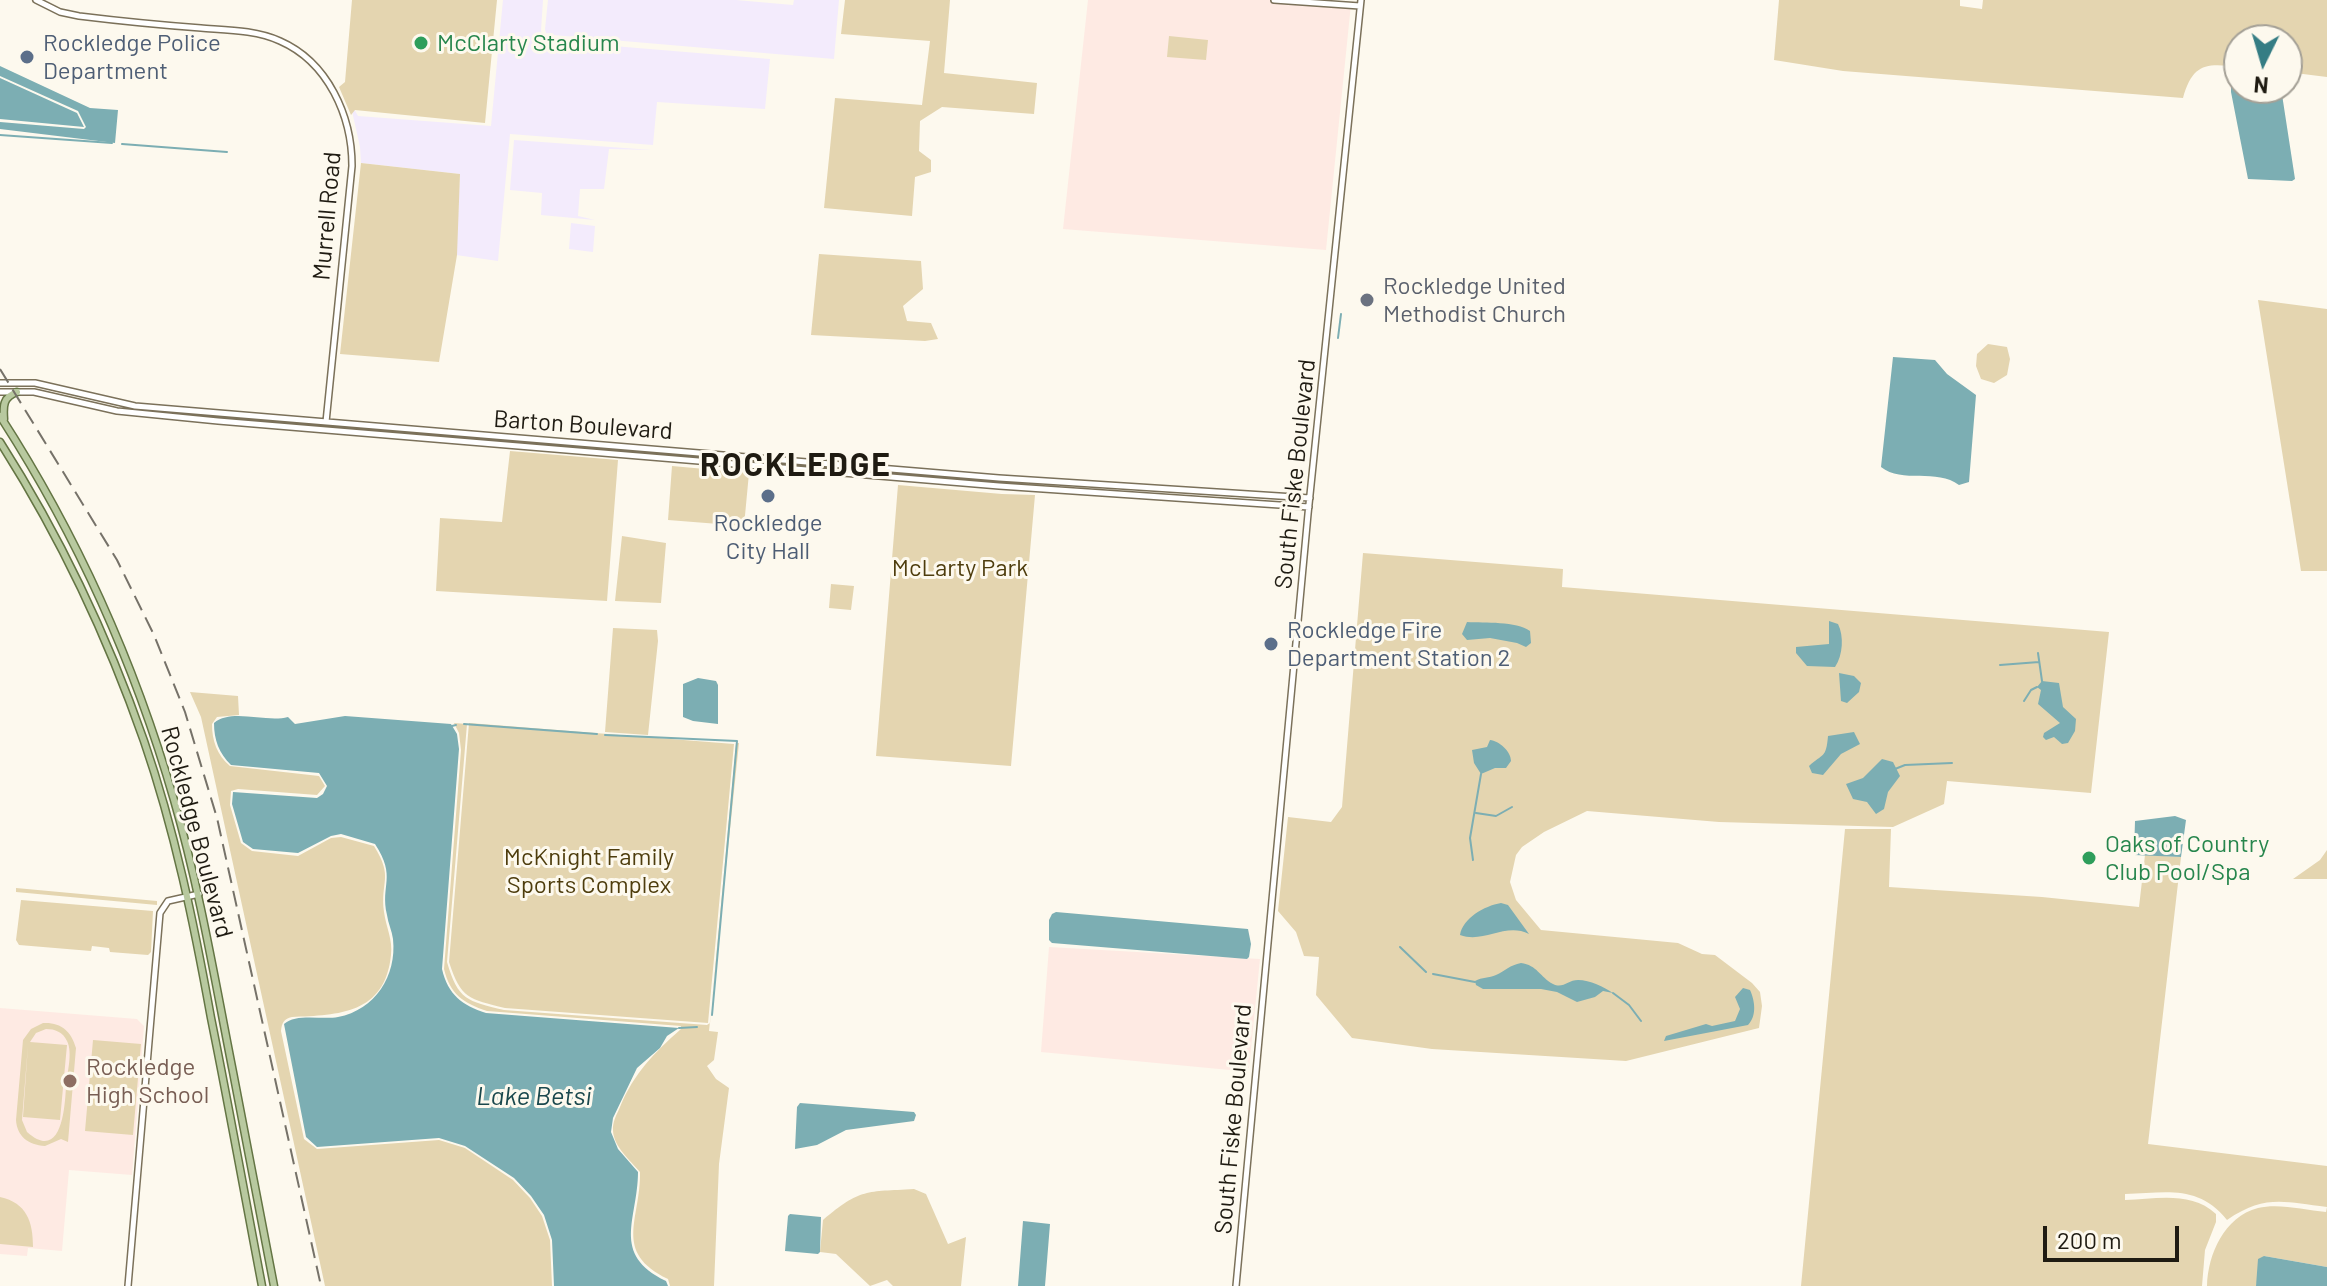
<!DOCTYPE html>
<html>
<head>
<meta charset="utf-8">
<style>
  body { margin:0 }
  #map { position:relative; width:2327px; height:1286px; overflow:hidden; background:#fdf9ee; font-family:Barlow,sans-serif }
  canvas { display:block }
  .north { position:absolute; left:2223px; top:24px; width:80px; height:80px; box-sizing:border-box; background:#fdf9ee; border:2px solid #a4a096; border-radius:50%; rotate:185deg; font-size:22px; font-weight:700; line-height:32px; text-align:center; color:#1f1b12 }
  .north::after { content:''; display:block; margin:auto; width:28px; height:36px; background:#357d84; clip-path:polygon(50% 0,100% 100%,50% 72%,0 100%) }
  .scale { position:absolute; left:2043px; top:1226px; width:136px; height:36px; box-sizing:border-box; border:4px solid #1f1b12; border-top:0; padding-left:10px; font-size:24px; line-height:28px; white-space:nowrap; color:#1f1b12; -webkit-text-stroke:6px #fdf9ee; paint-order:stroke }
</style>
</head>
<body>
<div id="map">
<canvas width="2327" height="1286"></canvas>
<div class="north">N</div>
<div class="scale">200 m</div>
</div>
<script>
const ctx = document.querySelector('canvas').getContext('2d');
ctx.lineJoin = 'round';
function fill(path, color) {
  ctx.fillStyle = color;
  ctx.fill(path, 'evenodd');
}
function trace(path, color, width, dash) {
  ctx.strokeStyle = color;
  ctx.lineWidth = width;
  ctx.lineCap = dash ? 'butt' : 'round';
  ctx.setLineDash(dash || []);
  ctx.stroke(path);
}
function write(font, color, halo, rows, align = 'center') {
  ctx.font = font + ' Barlow,sans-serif';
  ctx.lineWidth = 6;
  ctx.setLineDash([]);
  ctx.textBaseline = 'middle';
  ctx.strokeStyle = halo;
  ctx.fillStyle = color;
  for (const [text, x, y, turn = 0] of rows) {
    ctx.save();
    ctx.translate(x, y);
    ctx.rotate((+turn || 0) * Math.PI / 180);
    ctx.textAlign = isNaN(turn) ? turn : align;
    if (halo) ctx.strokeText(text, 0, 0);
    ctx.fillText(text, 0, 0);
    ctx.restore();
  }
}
fill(new Path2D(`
  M503,0H543L541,31L544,38L553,41L770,59L765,109L657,102L653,145L510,134L498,261L456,255L460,174L361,163L360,147L350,102L358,116L491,126Z
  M548,0H736L793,5L794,0H839L834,59L553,35L546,33L545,29Z
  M514,140L652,150L609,149L604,189H580L578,216L595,220L541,215L542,193L510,190Z
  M571,223L595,226L593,252L569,249Z`), '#f3ebfc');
fill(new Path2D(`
  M1088,0H1299L1351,4L1326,250L1063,229Z
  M1049,947L1260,959L1249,1068L1240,1071L1041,1052Z
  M0,1008L137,1019L144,1026L132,1175L69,1170L62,1251L28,1248L27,1256L0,1254Z`), '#feeae3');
fill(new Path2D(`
  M352,0H497L485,123L355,110L351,115L339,87L345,82Z
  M845,0H950L944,73L1037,83L1034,114L942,107L920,121L919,151L931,160V172L915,177L912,216L824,208L835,98L922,105L930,41L841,34Z
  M1779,0H1960V6L1982,9L1983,0H2327V77L2287,72V40H2239V67C2206,63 2193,63 2183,98L1843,71L1774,60Z
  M1169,36L1208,40L1206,60L1167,57Z
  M361,163L460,174L457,255L439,362L340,354Z
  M819,254L921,261L923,289L903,306L907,321L931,323L938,339L925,341L811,335Z
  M2258,300L2327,309V571H2301Z
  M1988,344L2007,347L2010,359L2007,375L1994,383L1981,379L1976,366L1977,354Z
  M510,451L618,460L607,601L436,591L440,518L502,522Z
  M672,466L749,473L744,526L668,520Z
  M898,485L1002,494L1035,495L1011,766L876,756Z
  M622,536L666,543L661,603L615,601Z
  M1363,553L1563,569L1562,587L2109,632L2091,793L1947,781L1944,804L1893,827L1719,822L1587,811L1544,832L1522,847L1516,855L1510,882L1516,900L1541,930L1678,943L1702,954L1715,955L1752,983L1760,992L1762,1006L1759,1028L1626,1061L1432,1049L1352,1038L1316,995L1319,957L1304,956L1296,932L1278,911L1288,817L1331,822L1342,807Z
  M831,584L854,586L851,610L829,608Z
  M613,628L657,630L658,641L648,735L605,732Z
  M190,692L238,696L239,715L217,717L212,724C212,741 217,755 230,766L319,776L325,786L317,795L238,789L231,791L230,805L241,843L252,851L298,856L331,838L341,837L374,846C394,878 380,881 384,912C386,927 393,940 391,955C385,1014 339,1015 292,1017C284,1019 282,1022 281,1031L304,1139L317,1149L439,1140L465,1148L513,1180L530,1198L542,1216L550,1240L552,1286H325L201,717Z
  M454,723L467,724L447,962C458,1000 467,1001 504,1010L707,1025L710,1023L736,743H739L709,1031L718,1032L714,1060L707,1066L716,1079L729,1088L719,1164L714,1286H670L668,1279C612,1252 641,1219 640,1172C630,1160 614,1147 613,1131C612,1122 617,1114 620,1107C634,1073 654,1053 681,1029V1026L487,1011C463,1003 450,994 444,969L461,750L459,733Z
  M469,723L734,744L708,1023L505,1008C469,999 461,999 449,962Z
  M1845,829H1891L1889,887L2042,897L2139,907L2145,855L2181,857L2148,1144L2327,1166V1267L2264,1256L2256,1286H2207C2208,1254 2224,1217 2258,1208C2279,1203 2304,1210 2326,1212L2327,1207C2284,1202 2265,1194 2227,1220C2198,1184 2166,1193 2125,1194V1200C2157,1199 2191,1191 2216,1214V1222L2205,1250L2202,1286H1801Z
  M2327,850V879H2293L2320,860Z
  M16,888L157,901V905L16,892Z
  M21,900L153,911L151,952L148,955L110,952L109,948L92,946L91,951L19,945L16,940Z
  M43,1023C61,1022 71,1031 76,1048L68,1142L61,1139L45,1146C28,1145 17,1136 16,1120L23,1040L31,1029ZM46,1029C55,1029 63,1032 67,1041C73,1053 67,1073 66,1086C65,1106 62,1163 27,1132L22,1120L28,1045L23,1117L60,1120L67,1045L30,1042L36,1033Z
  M93,1040L141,1044L133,1135L85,1131Z
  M914,1189L926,1194L948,1244L966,1237L961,1286H893L887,1280L870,1286L836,1254L820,1252L823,1220C861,1188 866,1192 914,1189Z
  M0,1197C27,1203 33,1222 33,1247L0,1244Z`), '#e4d5b0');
fill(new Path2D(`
  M0,66L90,108L118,110L115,143L0,129V122L84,129L86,127L78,111L0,76Z
  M0,78L77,113L84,127L0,119Z
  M2239,81V88H2281L2295,179L2292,181L2248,179L2231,92V86Z
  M1893,357L1935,360L1947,374L1976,395L1969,482L1959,485C1937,468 1902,484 1881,467Z
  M1829,621L1838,624C1844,636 1843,655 1835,667L1807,666L1796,653V647L1829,644Z
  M1467,622C1485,623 1516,621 1530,631L1531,643L1526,647L1517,643L1490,638L1467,640L1462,634Z
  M1839,673L1854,676L1861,683L1859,692L1847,703L1841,701Z
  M698,678L716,681L718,685V724L693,721L683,717V684Z
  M2042,681L2059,683L2063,707L2076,719L2075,731L2068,743L2062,744L2054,737L2046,740L2043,737L2044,733L2060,723L2038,704L2041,690L2037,687Z
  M345,716L451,724L457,734L459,749L442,969C448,995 462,1005 486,1013L679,1028L667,1036L660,1048L637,1068L613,1118L611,1132L618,1149L638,1172C638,1219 610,1254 666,1281L668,1286H554L552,1240L544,1215L531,1196L514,1178L465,1146L439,1138L317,1147L306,1137L284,1024C296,1013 322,1020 338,1017C375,1010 397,976 393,939C392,931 388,923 387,915C380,884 397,878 375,844L341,834L331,836L298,853L253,849L243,842L232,804L233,792L317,798L323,794L327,786L319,773L231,765C219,753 214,740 214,723C232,708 266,723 288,717L295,724Z
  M1854,732L1860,744L1841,754L1823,775L1812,773L1809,766C1823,753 1826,759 1828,736Z
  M1490,740C1499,741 1511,751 1511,761L1506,768H1495L1481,774L1474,763L1472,750L1487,747Z
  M1882,759L1893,762L1900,776L1888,792L1884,809L1876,814L1867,802L1853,799L1846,784L1863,778Z
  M2175,816L2186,820L2181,857L2134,855L2135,821Z
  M1501,903L1508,905L1529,934C1505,922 1484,944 1460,935C1463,918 1484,906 1501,903Z
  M1056,912L1248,929L1251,944L1249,957L1247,959L1052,943L1049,940V920L1052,914Z
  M1521,963C1537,965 1540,977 1553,984C1563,989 1568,980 1578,980C1590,980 1604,987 1613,993L1603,991L1595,997L1577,1002L1557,992L1541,989H1483L1476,985L1475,981C1482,977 1489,978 1496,975C1505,971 1510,965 1521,963Z
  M1743,988L1750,990C1755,1001 1757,1016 1748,1025L1664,1041L1666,1036L1706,1024L1712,1026L1735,1021L1740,1009L1735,997Z
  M800,1103L914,1112L916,1115L914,1121L846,1130L817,1145L795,1149L797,1107Z
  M790,1214L821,1217L820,1252L818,1254L785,1251L788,1216Z
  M1023,1221L1050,1224L1045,1286H1018Z
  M2264,1256L2327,1267V1286H2256L2258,1259Z`), '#7caeb3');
trace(new Path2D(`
  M0,135L112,143
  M122,144L227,152
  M1338,338L1341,314
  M2038,653L2042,681
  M2000,665L2039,662
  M2024,701L2031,690L2037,687
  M464,724L597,734
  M452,726L456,725
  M605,735L737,741L712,1015
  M1895,769L1905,765L1952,763
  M1476,813L1496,816L1512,807
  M1473,860L1470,838L1481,774
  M1400,947L1426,972
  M1433,974L1475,982
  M1613,993L1629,1005L1641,1021
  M679,1028L697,1027`), '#7caeb3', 2);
const secondary = new Path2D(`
  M36,0L60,12L79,16C120,21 160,25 201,28C226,30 256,30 280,41C328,62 352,116 352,166L326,422
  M1274,0L1360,6
  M0,383H35L135,406L999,478L1310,498
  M0,392H34L117,411L218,421L999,486L1309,507
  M128,1286L160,913L168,901L199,894
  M1236,1286L1308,514L1361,0`);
const primary = new Path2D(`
  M0,416C77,535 135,665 174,800C200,890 215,981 233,1072C247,1143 260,1215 274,1286
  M4,419C3,406 3,397 17,392
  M0,442C60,536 107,635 144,741C175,831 194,924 211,1018C229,1107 245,1197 262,1286`);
trace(secondary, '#7b715a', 8);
trace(primary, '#647544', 9);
trace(secondary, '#fff', 5);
trace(primary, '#b8c99f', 6);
trace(new Path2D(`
  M0,369L117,560L154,635L185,712L217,818L321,1286`), '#767269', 2, [16, 8]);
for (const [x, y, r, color] of [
  [421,43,8,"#2e9e5b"],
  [27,57,8,"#5c6f8a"],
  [1367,300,8,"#6b7280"],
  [768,496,8,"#5c6f8a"],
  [1271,644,8,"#5c6f8a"],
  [2089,858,8,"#2e9e5b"],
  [70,1081,8,"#8d6e63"]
]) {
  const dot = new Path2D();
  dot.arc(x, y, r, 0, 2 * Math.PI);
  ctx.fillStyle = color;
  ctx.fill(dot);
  trace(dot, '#fdf9ee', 3);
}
write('24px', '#4e5e75', '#fdf9ee', [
  ["Rockledge Police",43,43],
  ["Department",43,71],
  ["Rockledge",768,523,"center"],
  ["City Hall",768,551,"center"],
  ["Rockledge Fire",1287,630],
  ["Department Station 2",1287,658]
], 'left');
write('24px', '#27864d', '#fdf9ee', [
  ["McClarty Stadium",437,43],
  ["Oaks of Country",2105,844],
  ["Club Pool/Spa",2105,872]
], 'left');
write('24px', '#1f1b12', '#fdf9ee', [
  ["Murrell Road",327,216,-85],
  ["Barton Boulevard",583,425,4],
  ["South Fiske Boulevard",1295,474,-84],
  ["Rockledge Boulevard",197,832,75],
  ["South Fiske Boulevard",1233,1119,-85]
]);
write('24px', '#5b616d', '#fdf9ee', [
  ["Rockledge United",1383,286],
  ["Methodist Church",1383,314]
], 'left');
write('24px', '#4e3d0d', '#fdf9ee', [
  ["McLarty Park",960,568],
  ["McKnight Family",589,857],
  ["Sports Complex",589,885]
]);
write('24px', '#785e54', '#fdf9ee', [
  ["Rockledge",86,1067],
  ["High School",86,1095]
], 'left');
write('italic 26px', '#1a484d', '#fdf9ee', [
  ["Lake Betsi",534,1096]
]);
ctx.letterSpacing = '2px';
write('bold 32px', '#1f1b12', '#fdf9ee', [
  ["ROCKLEDGE",796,465]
]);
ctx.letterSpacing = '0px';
</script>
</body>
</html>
